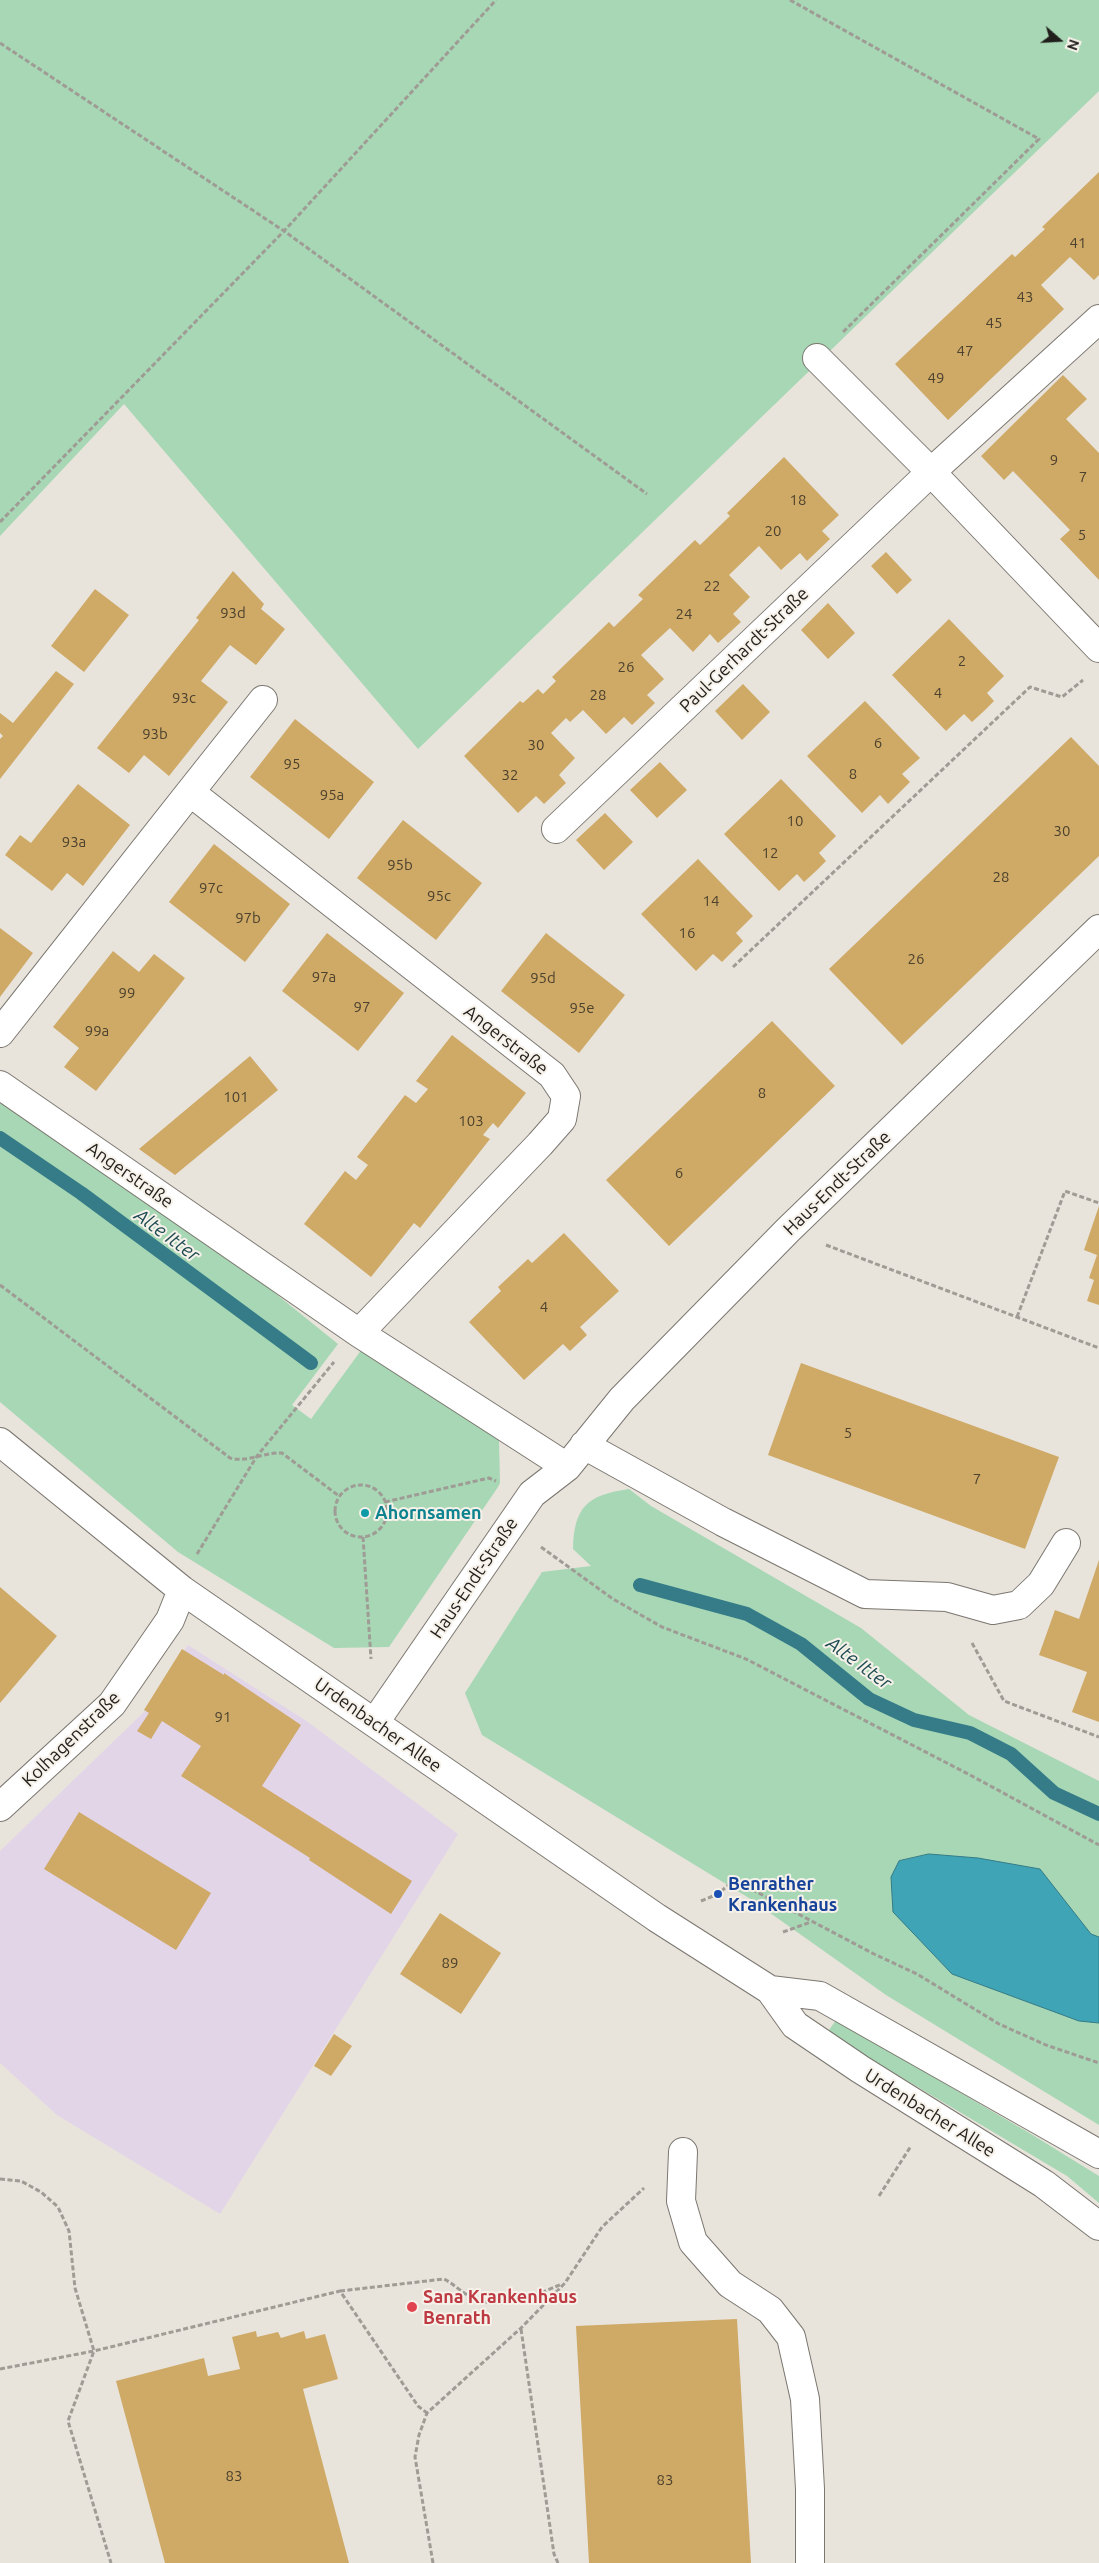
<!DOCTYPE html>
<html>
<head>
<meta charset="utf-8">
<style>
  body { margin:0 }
  #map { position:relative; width:1099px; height:2563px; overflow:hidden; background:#e8e4dc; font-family:Ubuntu,sans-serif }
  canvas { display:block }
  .north { position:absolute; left:1034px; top:15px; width:50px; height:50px; -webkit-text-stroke:4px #f6f1e9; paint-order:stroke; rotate:109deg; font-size:14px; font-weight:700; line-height:20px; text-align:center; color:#211f1c }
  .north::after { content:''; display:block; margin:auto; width:18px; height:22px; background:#211f1c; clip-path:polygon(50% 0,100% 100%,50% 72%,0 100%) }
</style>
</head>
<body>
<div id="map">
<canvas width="1099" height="2563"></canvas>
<div class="north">N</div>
</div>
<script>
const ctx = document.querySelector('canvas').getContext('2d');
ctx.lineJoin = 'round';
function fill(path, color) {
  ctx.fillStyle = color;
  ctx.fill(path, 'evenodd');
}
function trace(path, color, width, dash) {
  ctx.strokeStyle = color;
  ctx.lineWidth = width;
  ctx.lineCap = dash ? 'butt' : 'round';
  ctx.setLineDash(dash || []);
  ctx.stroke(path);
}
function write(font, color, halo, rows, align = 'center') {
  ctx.font = font + ' Ubuntu,sans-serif';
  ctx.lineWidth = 4;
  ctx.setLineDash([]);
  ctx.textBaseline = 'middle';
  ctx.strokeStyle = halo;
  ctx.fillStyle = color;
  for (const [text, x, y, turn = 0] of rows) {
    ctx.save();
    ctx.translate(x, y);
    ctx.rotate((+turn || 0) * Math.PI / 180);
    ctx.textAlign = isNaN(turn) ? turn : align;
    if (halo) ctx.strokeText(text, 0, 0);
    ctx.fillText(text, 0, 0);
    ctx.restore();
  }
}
fill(new Path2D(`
  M188,1645L308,1722L458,1834L220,2214L57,2115L0,2063V1851L147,1709Z`), '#e3d5e8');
fill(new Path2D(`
  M0,0H1099V91L418,749L124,404L0,536Z
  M0,1071L338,1344L292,1405L311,1419L362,1349L499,1440L500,1483L498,1487L389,1647L334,1648L178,1552L0,1402Z
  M629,1489L651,1506L861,1628L969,1715L1099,1781V2125L886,1995L749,1898L482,1735L465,1693L542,1572L591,1566L573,1549C574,1507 587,1495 629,1489Z
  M836,2020L1031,2134L1099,2176V2203L1067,2176L827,2033Z`), '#a7d7b4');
const water = new Path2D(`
  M929,1854L978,1858L1040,1869L1091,1934L1099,1937V2023L1079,2021L952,1974L893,1912L891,1877L899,1861Z`);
fill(water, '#3ea4b6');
trace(water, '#357c88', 1);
trace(new Path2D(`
  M0,1138L81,1193L311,1363
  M640,1585L747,1614L801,1644L869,1699L914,1720L970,1733L1011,1754L1054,1793L1099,1814`), '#357c88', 14);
fill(new Path2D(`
  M1099,172V275L1094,280L1070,257L1041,285L1064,309L948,420L895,364L1012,254L1015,257L1045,229L1042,227Z
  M1063,375L1087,399L1066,419L1099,453V580L1060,539L1070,530L1013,471L1004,480L981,456Z
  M784,457L839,515L822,531L830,539L807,561L800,553L781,570L759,546L729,575L750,597L733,614L741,622L718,643L710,634L693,652L670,628L641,655L664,679L647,695L655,703L632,725L624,717L606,734L583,710L570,722L566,718L551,733L575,758L559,775L566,783L544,804L536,796L518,813L464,756L520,701L523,703L538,689L543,694L556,681L552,677L609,622L614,627L643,599L638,595L695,540L700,545L730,516L727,513Z
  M886,552L912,580L897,594L871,566Z
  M233,571L264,604L261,609L285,629L256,665L230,645L201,681L228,702L169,776L144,755L129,773L97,748L199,620L196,618Z
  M95,589L129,615L84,672L51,646Z
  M828,603L855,633L828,659L801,630Z
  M949,619L1004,676L987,693L994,701L984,711L972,722L964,714L946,731L892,675Z
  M56,671L74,684L0,779V739L3,736L0,733V713L13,723Z
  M743,684L770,712L742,740L715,711Z
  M865,701L920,758L902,774L910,782L888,804L880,795L862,813L807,756Z
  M295,719L374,782L329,839L250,777Z
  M1071,737L1099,766V856L902,1045L829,969Z
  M660,762L687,790L657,818L630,790Z
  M781,779L836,836L819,853L826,861L816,871L804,882L797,874L779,891L724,834Z
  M78,784L130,825L83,886L67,873L52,891L5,855L20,835L31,843Z
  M605,813L633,842L604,870L576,840Z
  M403,820L482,883L436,940L357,878Z
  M214,844L290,904L245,962L169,902Z
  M698,859L753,916L736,933L743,941L722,962L713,954L696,971L641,914Z
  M0,928L33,953L0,997Z
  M327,933L404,993L358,1051L282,991Z
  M546,933L625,995L579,1053L501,991Z
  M113,951L139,972L154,954L185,978L96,1091L64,1067L79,1048L53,1027Z
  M772,1021L835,1086L669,1246L606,1180Z
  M452,1035L526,1093L498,1128L493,1123L483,1135L490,1139L420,1228L414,1223L371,1277L304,1224L345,1171L356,1180L368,1165L357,1157L405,1095L416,1103L428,1089L416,1081Z
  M250,1056L278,1090L175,1175L139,1149Z
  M1099,1206V1305L1087,1301L1094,1280L1089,1278L1097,1255L1084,1250Z
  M564,1233L619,1291L580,1327L587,1335L570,1351L563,1344L524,1380L469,1322L501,1291L498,1287L528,1259L532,1263Z
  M801,1363L1059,1457L1025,1549L768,1455Z
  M1099,1560V1722L1072,1712L1087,1672L1039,1655L1055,1610L1079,1619Z
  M0,1587L57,1636L0,1703Z
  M182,1649L224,1675V1673L301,1725L262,1786L412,1881L391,1914L309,1860L310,1858L181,1776L201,1746L162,1721L151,1739L137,1731L149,1713L144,1710Z
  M79,1812L211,1893L176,1950L44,1869Z
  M440,1913L501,1953L461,2014L400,1974Z
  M334,2034L352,2046L331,2076L314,2066Z
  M737,2319L751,2563H589L576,2326Z
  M256,2331L257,2337L278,2332L281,2338L304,2331L306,2339L325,2334L338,2379L303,2389L349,2563H165L116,2381L204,2358L208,2376L240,2369L232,2337Z`), '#cfa966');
const minor = new Path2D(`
  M817,358L931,472L1099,648
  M190,792L263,700
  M556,829L931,472L1099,319
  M0,1033L190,792L552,1075L566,1096L562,1119L540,1144L359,1333
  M0,1085L359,1333L567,1467
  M0,1442L182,1590L657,1918L770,1990L820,1996L1099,2154
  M584,1445L723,1522L865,1594L947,1597L993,1610L1019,1605L1041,1584L1066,1543
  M375,1722L532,1494L567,1467L622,1399L788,1230L1099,929
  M0,1807L112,1704L170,1620L182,1590
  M770,1990L795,2025L860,2069L1044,2184L1099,2226
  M683,2152L681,2201L693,2242L730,2284L770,2310L791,2337L805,2399L810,2489V2563`);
trace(minor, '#7b7770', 30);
trace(new Path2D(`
  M790,0L1039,139L843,332
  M0,43L284,231L647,494
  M0,522L284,231L496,0
  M733,967L1030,687L1062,697L1083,680
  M826,1245L1099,1348
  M0,1285L230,1458C248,1463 263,1452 282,1453L339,1496
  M1017,1317L1065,1191L1099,1203
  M335 1511a26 26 0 1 1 52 0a26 26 0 1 1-52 0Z
  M385,1502L489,1478L496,1481
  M363,1537L371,1659
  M541,1547L613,1599L662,1627L746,1659L972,1776L1099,1845
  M197,1554L257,1456L334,1362
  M972,1643L1004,1701L1099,1737
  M701,1901L718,1894L734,1880L874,1954L917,1974L999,2024L1046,2045L1099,2063
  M783,1932L811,1922
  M0,2179L21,2181L41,2192L58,2207L69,2231L75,2288L94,2351L68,2421L111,2563
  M879,2196L911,2146
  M340,2291L444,2279C454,2284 462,2293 473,2298C502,2312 535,2295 562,2284
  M521,2329L554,2554L558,2563
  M0,2369L94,2351L340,2291L418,2406L427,2413
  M433,2563L415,2457L419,2435L427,2413L521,2328L565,2283L602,2227L644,2188`), '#9f9b95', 3, [5, 2.5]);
trace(minor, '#fff', 28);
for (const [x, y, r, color] of [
  [365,1513,5,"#0f9aa8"],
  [718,1894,5,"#1a4fb4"],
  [412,2307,6,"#e0444e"]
]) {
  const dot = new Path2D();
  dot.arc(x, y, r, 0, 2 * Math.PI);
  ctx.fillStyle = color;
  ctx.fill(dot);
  trace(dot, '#f6f1e9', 2);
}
write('15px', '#4c422e', null, [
  ["41",1078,243],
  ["43",1025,297],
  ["45",994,323],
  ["47",965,351],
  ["49",936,378],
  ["9",1054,460],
  ["7",1083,477],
  ["18",798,500],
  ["20",773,531],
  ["5",1082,535],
  ["22",712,586],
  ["93d",233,613],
  ["24",684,614],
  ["2",962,661],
  ["26",626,667],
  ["4",938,693],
  ["28",598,695],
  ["93c",184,698],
  ["93b",155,734],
  ["6",878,743],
  ["30",536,745],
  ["95",292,764],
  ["8",853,774],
  ["32",510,775],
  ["95a",332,795],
  ["10",795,821],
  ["30",1062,831],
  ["93a",74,842],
  ["12",770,853],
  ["95b",400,865],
  ["28",1001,877],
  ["97c",211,888],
  ["95c",439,896],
  ["14",711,901],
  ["97b",248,918],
  ["16",687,933],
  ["26",916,959],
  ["97a",324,977],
  ["95d",543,978],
  ["99",127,993],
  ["97",362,1007],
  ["95e",582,1008],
  ["99a",97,1031],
  ["8",762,1093],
  ["101",236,1097],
  ["103",471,1121],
  ["6",679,1173],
  ["4",544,1307],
  ["5",848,1433],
  ["7",977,1479],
  ["91",223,1717],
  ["89",450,1963],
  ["83",234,2476],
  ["83",665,2480]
]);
write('18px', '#211f1c', '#f6f1e9', [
  ["Paul-Gerhardt-Straße",744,650,-44],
  ["Angerstraße",506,1040,38],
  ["Angerstraße",130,1175,35],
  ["Haus-Endt-Straße",837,1183,-44],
  ["Haus-Endt-Straße",474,1578,-56],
  ["Urdenbacher Allee",378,1725,35],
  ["Kolhagenstraße",71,1739,-44],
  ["Urdenbacher Allee",930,2113,32]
]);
write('bold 18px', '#0d838f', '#f6f1e9', [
  ["Ahornsamen",375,1513]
], 'left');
write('bold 18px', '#164399', '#f6f1e9', [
  ["Benrather",728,1884],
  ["Krankenhaus",728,1905]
], 'left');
write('bold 18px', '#be3a42', '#f6f1e9', [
  ["Sana Krankenhaus",423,2297],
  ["Benrath",423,2318]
], 'left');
write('italic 19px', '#1e4b53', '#f6f1e9', [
  ["Alte Itter",167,1235,36],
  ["Alte Itter",859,1663,36]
]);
</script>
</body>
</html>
